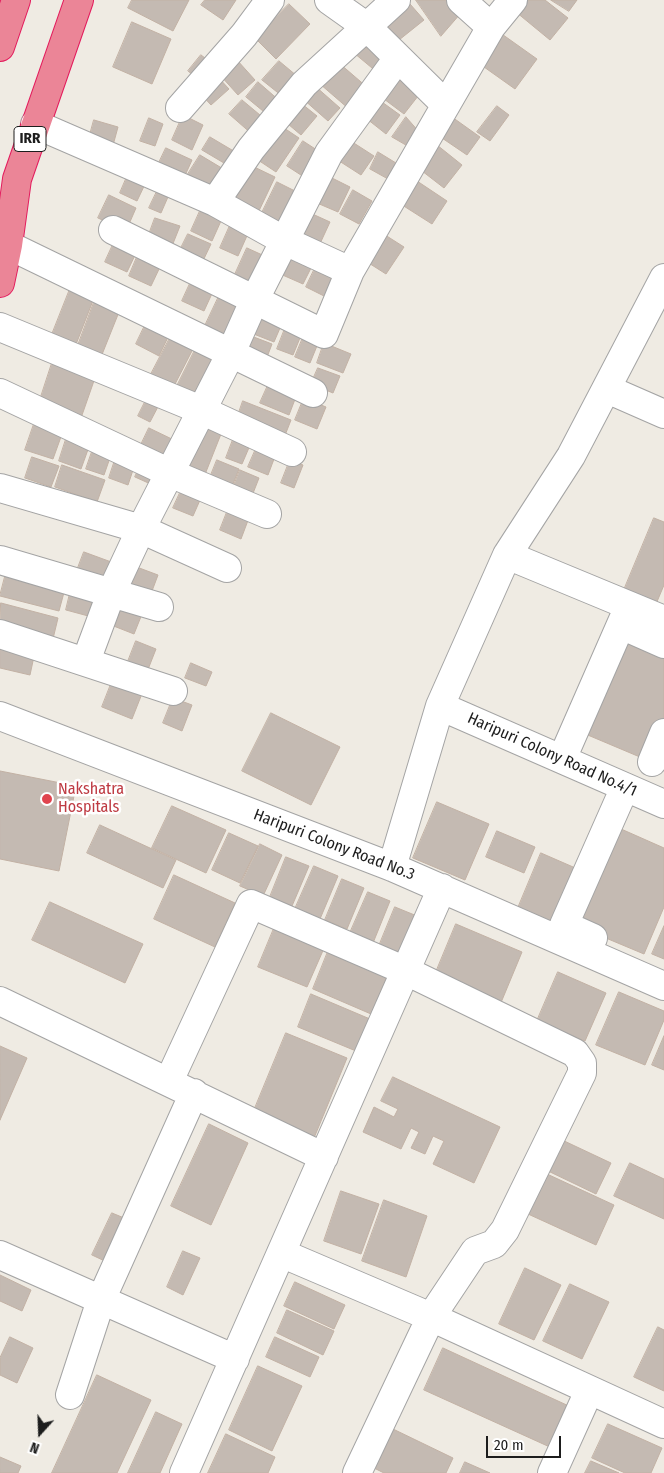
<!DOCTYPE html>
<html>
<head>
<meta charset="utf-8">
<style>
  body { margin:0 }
  #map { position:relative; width:664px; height:1473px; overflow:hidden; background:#efebe3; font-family:"Fira Sans Condensed",sans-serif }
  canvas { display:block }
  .north { position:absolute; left:15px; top:1408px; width:50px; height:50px; -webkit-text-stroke:4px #fff; paint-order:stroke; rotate:200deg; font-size:14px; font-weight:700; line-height:20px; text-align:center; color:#1d1d1d }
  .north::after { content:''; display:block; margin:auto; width:18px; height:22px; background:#1d1d1d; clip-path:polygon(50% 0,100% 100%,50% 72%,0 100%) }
  .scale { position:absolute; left:486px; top:1436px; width:75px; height:22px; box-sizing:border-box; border:2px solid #1d1d1d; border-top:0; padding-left:6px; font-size:15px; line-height:18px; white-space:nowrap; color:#1d1d1d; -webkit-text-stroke:4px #fff; paint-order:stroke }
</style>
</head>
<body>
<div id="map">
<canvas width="664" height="1473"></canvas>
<div class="north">N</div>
<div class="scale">20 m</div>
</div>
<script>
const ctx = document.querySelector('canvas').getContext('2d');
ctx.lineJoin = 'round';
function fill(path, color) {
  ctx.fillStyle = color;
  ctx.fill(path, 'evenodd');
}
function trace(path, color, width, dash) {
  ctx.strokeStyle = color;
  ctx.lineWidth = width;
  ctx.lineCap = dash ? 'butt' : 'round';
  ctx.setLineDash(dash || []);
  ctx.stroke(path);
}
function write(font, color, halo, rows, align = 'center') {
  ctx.font = font + ' "Fira Sans Condensed",sans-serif';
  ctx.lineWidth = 5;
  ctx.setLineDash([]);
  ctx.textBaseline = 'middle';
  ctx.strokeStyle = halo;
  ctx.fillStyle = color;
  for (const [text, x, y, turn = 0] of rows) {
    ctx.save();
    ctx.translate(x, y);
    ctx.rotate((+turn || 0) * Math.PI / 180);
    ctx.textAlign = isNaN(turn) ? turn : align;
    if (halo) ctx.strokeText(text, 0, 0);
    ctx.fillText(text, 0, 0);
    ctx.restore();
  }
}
const building = new Path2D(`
  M132,0H189L173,31L128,8Z
  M205,0H236L223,20L201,5Z
  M416,0H449L461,13L441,36Z
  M525,0H545L568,18L550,40L516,12Z
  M551,0H577L569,11Z
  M289,4L310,24L276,59L255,38Z
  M410,4L424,20L399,40L386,24Z
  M132,22L171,39L152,84L113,67Z
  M499,32L537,59L515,89L477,62Z
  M368,37L391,58L378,73L354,53Z
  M201,55L213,64L200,81L188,71Z
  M237,60L255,80L238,95L220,75Z
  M279,61L303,81L287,100L262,80Z
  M339,63L368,88L349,109L320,84Z
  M397,73L422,91L404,114L380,96Z
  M217,76L229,89L211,105L199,92Z
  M258,82L281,102L269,116L246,97Z
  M315,86L340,108L328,121L303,99Z
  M375,97L400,115L386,134L362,115Z
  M242,100L266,120L253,135L229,114Z
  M297,100L317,116L301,135L282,119Z
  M497,106L509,115L490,141L477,132Z
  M183,115L203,125L192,150L172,140Z
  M406,117L420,133L411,148L392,137Z
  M452,117L480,137L467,155L439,136Z
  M149,118L163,124L155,146L140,141Z
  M94,120L118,127L112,149L88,142Z
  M278,124L299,138L276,172L255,158Z
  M210,137L237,153L229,166L202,150Z
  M346,138L374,156L361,175L333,157Z
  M303,141L320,152L304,177L287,166Z
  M432,141L462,165L444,188L413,164Z
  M166,148L192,160L183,180L156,169Z
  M378,152L396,163L388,179L370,169Z
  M200,155L225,170L213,190L188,174Z
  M248,164L275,177L257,215L230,202Z
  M129,172L147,180L137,201L120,193Z
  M330,177L350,187L338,212L317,203Z
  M414,179L447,201L432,224L399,203Z
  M277,182L301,194L283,233L258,221Z
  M160,185L171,190L161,213L149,208Z
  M353,190L372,201L359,224L340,214Z
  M109,195L136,208L126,231L98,218Z
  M204,202L225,212L212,241L191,231Z
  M308,212L330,222L318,248L296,237Z
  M155,218L180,226L172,246L148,237Z
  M232,221L250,229L238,256L220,248Z
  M382,233L404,247L386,274L364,260Z
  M188,234L211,244L201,265L178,254Z
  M116,238L138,249L127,272L105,262Z
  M247,248L269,258L254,291L232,281Z
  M288,252L313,264L303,284L278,273Z
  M137,257L160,267L151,286L129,276Z
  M316,266L338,277L328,298L306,287Z
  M193,277L215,287L204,311L182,301Z
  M70,289L94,298L75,347L51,337Z
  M220,294L245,305L228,342L203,330Z
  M96,297L121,307L101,357L77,348Z
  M255,310L283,321L274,342L246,331Z
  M148,319L171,331L159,356L136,344Z
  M286,326L302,333L293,355L277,349Z
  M172,334L195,345L172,390L149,378Z
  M246,334L272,344L264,365L238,354Z
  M304,335L319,341L310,363L295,357Z
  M324,343L351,354L343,373L317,363Z
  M198,344L222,356L199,400L176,388Z
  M53,360L96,375L81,418L39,403Z
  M318,368L340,376L333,393L311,384Z
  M269,383L297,394L289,415L260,403Z
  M149,394L161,401L150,422L138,416Z
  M304,398L326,407L317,429L295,420Z
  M243,401L291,420L282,443L235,424Z
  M34,424L62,434L53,459L25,450Z
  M197,425L221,434L202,482L178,472Z
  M149,428L178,442L168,464L138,451Z
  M67,436L90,444L81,469L59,461Z
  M234,437L251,443L242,464L226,458Z
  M258,444L277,451L268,475L248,467Z
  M94,446L112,452L104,475L86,469Z
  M117,454L136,461L128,485L109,478Z
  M32,457L59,466L51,487L25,478Z
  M217,460L239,469L229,494L207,485Z
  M290,460L303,465L294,488L281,483Z
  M141,464L161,473L155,486L135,477Z
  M62,465L105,480L97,502L55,487Z
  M240,470L259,478L250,501L231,493Z
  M185,482L204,491L193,516L173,508Z
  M229,507L250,515L241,539L220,530Z
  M654,518L664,522V585L656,604L624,590Z
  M84,552L114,563L105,585L76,573Z
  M134,566L158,575L149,599L126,589Z
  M7,569L66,585L59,611L0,596Z
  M72,585L99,592L92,617L66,610Z
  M114,602L142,614L134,634L106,623Z
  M1,603L58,618L52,643L0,629Z
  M0,639L36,647L30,675L0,668Z
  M622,640L664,657V719L647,760L583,733Z
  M136,641L156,649L147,672L127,664Z
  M191,663L212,672L206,686L185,678Z
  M115,674L145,686L132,719L102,707Z
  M173,698L192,705L182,731L163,723Z
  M271,713L340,747L311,805L242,771Z
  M0,771L76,786L59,871L0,859Z
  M437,802L489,824L465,880L413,858Z
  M172,806L226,830L206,873L152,848Z
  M100,825L176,860L163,888L87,853Z
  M612,825L664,848V907L644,954L570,923Z
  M497,831L535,847L524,873L486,857Z
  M229,833L258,846L240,883L212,870Z
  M260,844L282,855L263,896L240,886Z
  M541,853L580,870L556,925L518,908Z
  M286,857L309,866L292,906L270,897Z
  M314,866L338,876L320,919L295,909Z
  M174,875L235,903L215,947L154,919Z
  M342,879L364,888L347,929L325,920Z
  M368,892L390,901L373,943L350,933Z
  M50,902L143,944L125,983L32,940Z
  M395,907L417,916L400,955L379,946Z
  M456,924L522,952L500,1005L434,977Z
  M275,926L325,946L307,987L258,967Z
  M664,926V959L652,954Z
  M329,949L388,974L371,1014L313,989Z
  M558,972L606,993L585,1041L537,1021Z
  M619,992L664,1011V1020L645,1065L596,1045Z
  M311,994L370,1019L356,1051L298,1027Z
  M286,1033L347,1058L314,1138L253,1113Z
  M664,1036V1070L652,1065Z
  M0,1046L27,1058L0,1120Z
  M393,1077L500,1127L474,1183L433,1164L444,1141L433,1136L425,1154L411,1148L419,1132L411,1128L401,1149L363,1132L374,1107L394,1117L398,1109L381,1101Z
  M209,1124L248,1143L211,1225L171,1206Z
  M560,1139L611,1163L596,1194L546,1170Z
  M630,1163L664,1179V1219L614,1196Z
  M547,1174L614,1205L596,1245L528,1214Z
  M341,1191L379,1204L361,1254L324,1241Z
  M384,1200L427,1216L406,1277L362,1261Z
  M112,1213L129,1220L109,1263L92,1255Z
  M183,1251L200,1258L183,1295L167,1287Z
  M525,1268L561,1285L534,1340L499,1324Z
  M0,1275L31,1290L22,1311L0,1301Z
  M295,1282L345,1305L334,1329L284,1306Z
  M570,1284L609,1302L582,1359L543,1341Z
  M287,1310L334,1331L323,1355L277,1333Z
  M658,1327L664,1330V1391L634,1377Z
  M10,1337L33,1348L17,1383L0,1375V1358Z
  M275,1337L319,1357L310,1377L266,1357Z
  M443,1348L571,1407L552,1448L424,1390Z
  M258,1366L302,1386L272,1451L229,1430Z
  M97,1375L151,1400L117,1473H52Z
  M156,1412L182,1424L160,1473H128Z
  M608,1424L662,1448L651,1473H625L592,1458Z
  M393,1429L453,1458L446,1473H384L374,1468Z
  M226,1434L275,1457L268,1473H208Z
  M0,1457L21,1466L18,1473H0Z
  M591,1461L619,1473H585Z
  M465,1462L490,1473H460Z`);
fill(building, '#c4bab2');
trace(building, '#c2b1a4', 1);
const minor = new Path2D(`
  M329,0L367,27L446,105
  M461,0L491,27
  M180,108L244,35L270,0
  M35,124L215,202L285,241L350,271
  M215,202L251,149L304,84L396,0
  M113,230L324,334L350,271L491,27L513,0
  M8,245L313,393
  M0,327L201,410L292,452
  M607,389L664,414
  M0,393L170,473L267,514
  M0,488L141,529L227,568
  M507,555L664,620
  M0,560L159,607
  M621,625L664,644
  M0,634L173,691
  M86,661L112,591L141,529L230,355L254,301L329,153L398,58
  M440,706L664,804
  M0,716L392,867L664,986
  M562,759L629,606
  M652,762L664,733
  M392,867L440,706L507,555L571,456L664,278
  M593,938L564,925L625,787
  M0,1001L324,1157
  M169,1081L251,904L406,971L575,1053L582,1063V1073L505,1230L494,1244L475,1251L431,1317L281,1253
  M0,1255L235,1359
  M70,1395L101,1300L194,1093
  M184,1473L442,888
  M357,1473L431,1317L664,1424
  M552,1473L589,1391`);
const highway = new Path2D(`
  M0,47L16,0
  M0,283L8,245L17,179L79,0`);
trace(minor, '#a4a4a4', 30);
trace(highway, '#e31a5c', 30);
trace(minor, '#fff', 28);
trace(highway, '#eb8597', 28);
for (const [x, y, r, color] of [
  [47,799,6,"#e0444e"]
]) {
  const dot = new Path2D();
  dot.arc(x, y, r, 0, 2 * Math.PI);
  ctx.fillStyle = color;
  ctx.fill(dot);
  trace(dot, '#fff', 2);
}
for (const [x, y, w] of [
  [30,139,32]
]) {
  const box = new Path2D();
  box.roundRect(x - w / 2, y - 12.5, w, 25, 4);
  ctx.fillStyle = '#fff';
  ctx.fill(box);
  trace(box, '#1d1d1d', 1);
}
write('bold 15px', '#1d1d1d', null, [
  ["IRR",30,139]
]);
write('16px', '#1d1d1d', '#fff', [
  ["Haripuri Colony Road No.4/1",552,755,24],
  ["Haripuri Colony Road No.3",334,845,21]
]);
write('16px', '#be3a42', '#fff', [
  ["Nakshatra",58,790],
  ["Hospitals",58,808]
], 'left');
</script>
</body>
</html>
